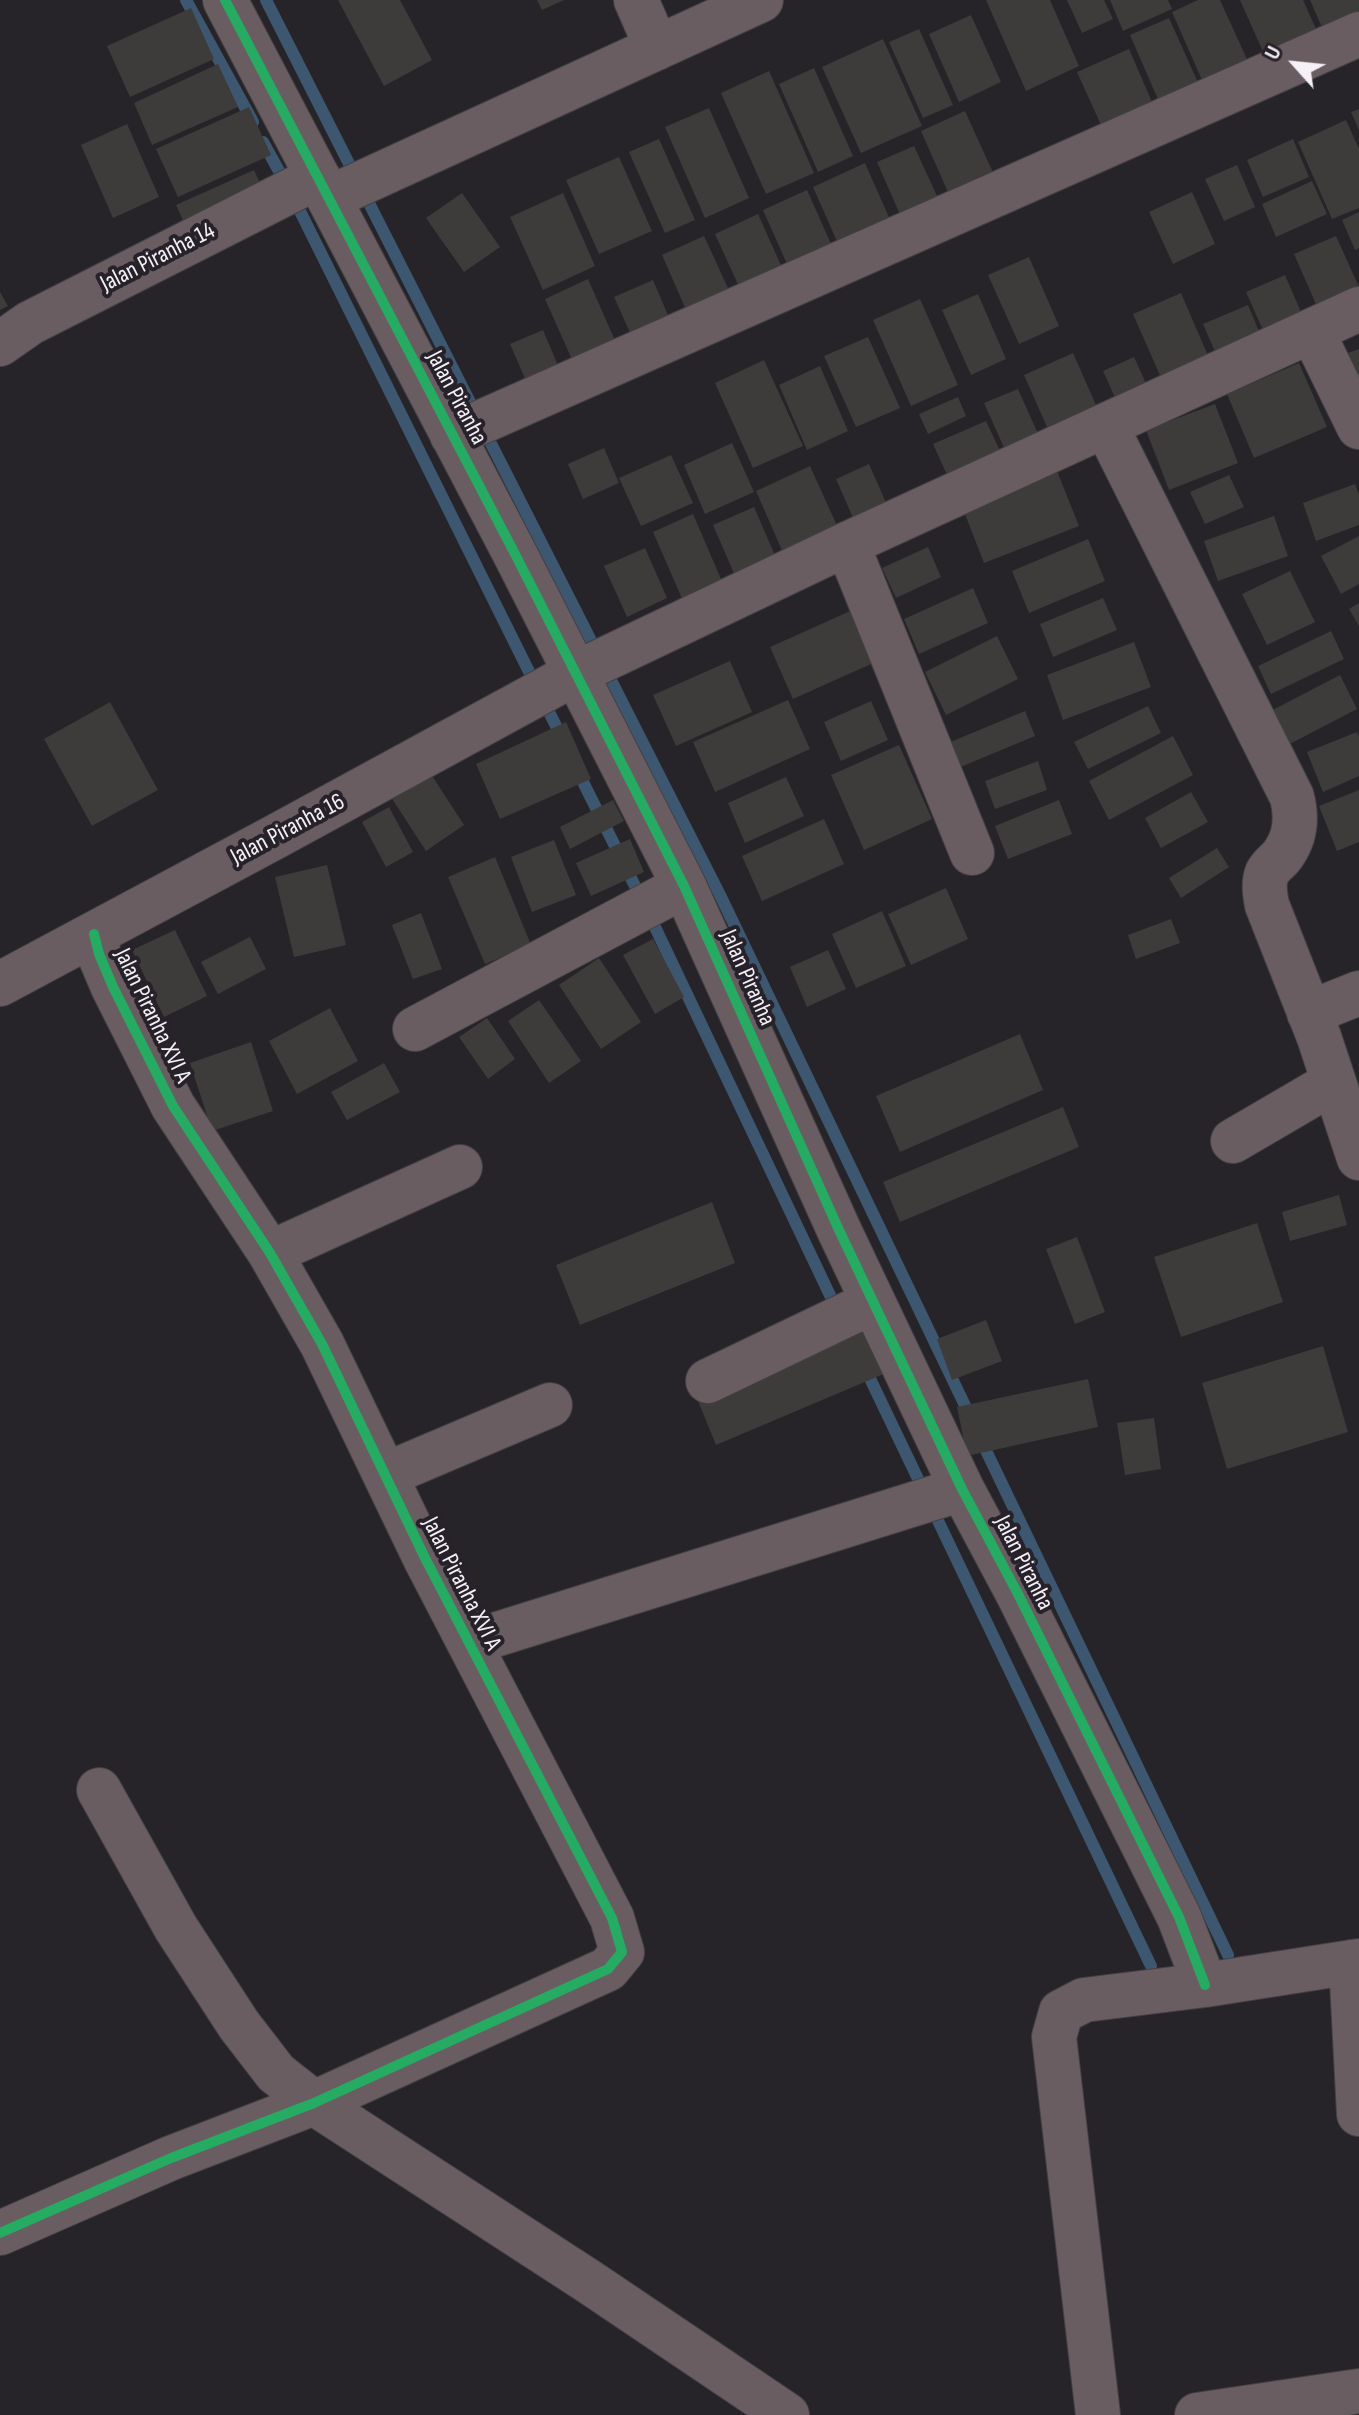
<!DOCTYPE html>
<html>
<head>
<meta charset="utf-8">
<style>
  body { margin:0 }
  #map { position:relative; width:1359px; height:2415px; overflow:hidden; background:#262428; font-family:"Sofia Sans Condensed",sans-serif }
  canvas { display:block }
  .north { position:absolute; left:1255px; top:24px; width:80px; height:80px; -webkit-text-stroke:6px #27222a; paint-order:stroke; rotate:297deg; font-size:22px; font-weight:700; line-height:32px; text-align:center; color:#f4f0f6 }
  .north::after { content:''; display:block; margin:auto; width:28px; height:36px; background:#f4f0f6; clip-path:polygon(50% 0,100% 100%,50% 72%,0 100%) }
</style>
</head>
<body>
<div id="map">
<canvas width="1359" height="2415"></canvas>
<div class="north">U</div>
</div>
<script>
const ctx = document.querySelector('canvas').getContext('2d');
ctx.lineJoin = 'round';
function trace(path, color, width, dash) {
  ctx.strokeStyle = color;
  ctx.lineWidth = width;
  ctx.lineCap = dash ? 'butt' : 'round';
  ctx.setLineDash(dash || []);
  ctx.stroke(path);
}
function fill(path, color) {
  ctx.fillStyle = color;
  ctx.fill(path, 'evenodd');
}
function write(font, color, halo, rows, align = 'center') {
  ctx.font = font + ' "Sofia Sans Condensed",sans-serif';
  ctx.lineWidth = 8;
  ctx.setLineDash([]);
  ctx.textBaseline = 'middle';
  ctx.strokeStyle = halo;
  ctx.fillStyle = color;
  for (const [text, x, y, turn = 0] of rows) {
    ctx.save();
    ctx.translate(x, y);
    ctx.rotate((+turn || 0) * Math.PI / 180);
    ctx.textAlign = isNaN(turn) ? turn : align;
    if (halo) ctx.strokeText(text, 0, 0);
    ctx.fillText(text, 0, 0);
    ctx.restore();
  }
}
trace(new Path2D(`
  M186,0L253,122
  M266,0L721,897L971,1418
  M263,142L290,191L563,740
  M576,768L645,906L837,1310
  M864,1366L1151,1966
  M980,1438L1228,1955`), '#3d5770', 12);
fill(new Path2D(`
  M338,0H400L432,60L384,86Z
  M537,0H564L542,10Z
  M986,0H1050L1079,66L1026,91Z
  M1067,0H1104L1113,19L1082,33Z
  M1110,0H1168L1172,9L1123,31Z
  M1198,0H1220L1251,68L1206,89L1172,12Z
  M1240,0H1303L1321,40L1268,63Z
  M1310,0H1359V25L1327,39Z
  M191,8L214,59L130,97L107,46Z
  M971,15L1001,82L959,102L929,34Z
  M1169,18L1200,87L1160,104L1130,35Z
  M919,29L953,105L923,118L889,42Z
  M883,39L922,126L861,153L822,67Z
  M1129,49L1152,102L1101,125L1077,72Z
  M218,64L238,107L152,145L134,103Z
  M814,68L853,156L818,172L779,84Z
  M769,71L814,173L766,194L721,93Z
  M249,107L271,155L178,197L156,149Z
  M709,108L749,198L705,218L665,127Z
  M1359,109V130L1351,112Z
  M965,111L1000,188L955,208L921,131Z
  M1346,120L1359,149V208L1332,219L1298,142Z
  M127,124L159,197L113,218L81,145Z
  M659,139L695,220L665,233L629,152Z
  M1293,139L1309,177L1263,197L1247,160Z
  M914,146L943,209L905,226L877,162Z
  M619,157L652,231L599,254L566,180Z
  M865,163L895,231L843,255L813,187Z
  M1237,165L1255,207L1224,221L1205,179Z
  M254,170L268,200L190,236L176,205Z
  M1312,181L1327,214L1276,237L1262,204Z
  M807,190L835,253L791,273L763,210Z
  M1192,192L1215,244L1173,264L1149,212Z
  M462,193L500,247L464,272L426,218Z
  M563,193L595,266L543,290L510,217Z
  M1359,212V248L1355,250L1342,220Z
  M758,214L784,272L741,291L715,234Z
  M704,236L734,301L691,321L662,255Z
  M1336,236L1359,287V293L1319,311L1294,254Z
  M1029,257L1059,326L1019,344L988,275Z
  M1285,275L1304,319L1266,337L1246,292Z
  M588,279L617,345L574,364L545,299Z
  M653,280L673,327L635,344L614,297Z
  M0,292L8,306L0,310Z
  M1181,293L1209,358L1162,380L1133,314Z
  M978,294L1006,359L971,375L942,310Z
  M920,299L958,385L911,406L873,320Z
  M1248,305L1263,341L1219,361L1203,324Z
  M543,330L559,368L527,383L510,344Z
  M868,337L900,408L856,427L824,356Z
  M1359,349V391L1345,354Z
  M1073,353L1100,414L1051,436L1024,375Z
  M1134,357L1148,388L1117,402L1103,371Z
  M764,360L803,446L753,468L715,383Z
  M1299,363L1327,427L1254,458L1227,394Z
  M820,366L848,431L807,450L779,385Z
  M1018,389L1039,436L1006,452L984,403Z
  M958,397L966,416L928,434L919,414Z
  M1215,404L1238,463L1169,490L1146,430Z
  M986,421L1001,453L948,477L933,444Z
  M732,443L754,492L705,514L684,465Z
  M604,448L619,483L583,499L568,464Z
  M671,455L693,503L641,526L619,478Z
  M869,464L887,505L854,520L836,479Z
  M810,466L839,530L784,555L756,491Z
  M1057,471L1079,526L984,563L963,509Z
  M1229,475L1244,507L1205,524L1190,492Z
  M1355,484L1359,495V525L1316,541L1303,503Z
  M754,507L777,560L736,578L713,525Z
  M693,514L724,586L684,603L653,532Z
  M1274,516L1288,556L1218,581L1204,541Z
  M1359,536V584L1341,594L1321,556Z
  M1088,539L1105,581L1029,613L1012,571Z
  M928,547L941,577L896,598L882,568Z
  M645,548L667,598L627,617L604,566Z
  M1290,571L1315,622L1267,645L1242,594Z
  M973,588L988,623L919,654L904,619Z
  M1103,598L1117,630L1053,657L1040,624Z
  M1359,603V626L1349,609Z
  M857,608L880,660L793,699L770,647Z
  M1331,631L1344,659L1271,694L1258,666Z
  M997,636L1018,679L946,715L925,672Z
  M1134,642L1151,687L1063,720L1047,675Z
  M730,661L752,712L676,746L653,695Z
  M1340,675L1357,709L1284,747L1267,713Z
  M788,700L810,749L715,792L693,742Z
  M871,701L888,740L841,761L824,722Z
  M110,702L158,790L92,826L44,739Z
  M1148,706L1161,733L1088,769L1074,742Z
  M1025,711L1035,736L958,768L948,743Z
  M566,722L591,779L500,819L476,764Z
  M1357,732L1359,737V776L1323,792L1307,752Z
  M1173,736L1193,775L1109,820L1089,781Z
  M899,745L932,819L864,850L831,775Z
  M1038,761L1047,790L995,809L985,781Z
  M427,768L464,825L426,851L389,794Z
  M786,777L804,816L745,843L728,803Z
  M1359,790V842L1337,851L1319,806Z
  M1191,792L1208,822L1161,848L1145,818Z
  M613,800L624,821L570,849L560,827Z
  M1059,800L1072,834L1008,859L995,826Z
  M389,807L413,852L386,867L362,822Z
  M824,819L844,864L762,901L742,856Z
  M630,839L644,872L591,896L576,863Z
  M554,840L576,895L532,912L511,857Z
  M1217,848L1229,867L1181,898L1169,878Z
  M495,857L531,945L485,964L448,877Z
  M327,865L346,945L294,957L275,877Z
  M946,888L968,939L911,965L888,914Z
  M882,911L906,966L856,988L832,934Z
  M421,913L442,969L413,979L392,925Z
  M1171,919L1180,943L1136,959L1128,935Z
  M175,930L207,996L164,1017L132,950Z
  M250,937L266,969L218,994L201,962Z
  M653,939L684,997L655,1014L623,955Z
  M828,950L846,989L807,1007L790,967Z
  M599,958L641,1022L601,1049L559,985Z
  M539,1000L581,1061L549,1083L508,1021Z
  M330,1008L358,1061L297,1094L269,1041Z
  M487,1018L515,1059L488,1079L459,1037Z
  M1020,1034L1043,1090L900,1152L876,1096Z
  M251,1042L273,1111L212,1131L190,1063Z
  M384,1063L400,1092L347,1120L331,1092Z
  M1063,1107L1079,1147L900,1222L883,1182Z
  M1339,1195L1347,1225L1290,1241L1282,1212Z
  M712,1202L735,1263L580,1325L556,1265Z
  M1257,1223L1283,1302L1181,1337L1154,1257Z
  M1077,1237L1105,1312L1075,1324L1046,1249Z
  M986,1320L1002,1361L952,1380L937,1339Z
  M868,1329L886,1373L716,1445L698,1401Z
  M1323,1346L1348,1432L1227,1469L1202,1383Z
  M1088,1379L1098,1427L967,1456L957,1407Z
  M1154,1418L1161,1469L1125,1475L1117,1423Z`), '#3e3b3b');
const minor = new Path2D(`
  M225,0L515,554L684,886L839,1230L962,1489L1018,1594L1179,1917L1205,1985
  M636,0L657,48
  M329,198L761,0
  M1312,331L1359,427
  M0,344L30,323L318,177
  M1106,426L1292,797C1297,817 1296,836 1284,853C1280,860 1271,865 1267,873C1263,883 1265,895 1267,905L1319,1037L1359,1158
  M452,435L1359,34
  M847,544L972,853
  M0,984L273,838L574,674L847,544L1359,309
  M1309,1013L1359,993
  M415,1029L684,886
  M1233,1141L1334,1082
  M270,1253L460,1167
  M708,1381L873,1302
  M385,1475L550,1405
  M469,1643L962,1489
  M99,1790L176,1928L239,2025L276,2073L314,2103L588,2281L787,2415
  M1351,1962L1359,2114
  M0,2233L171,2158L314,2103L608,1969L622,1952L612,1918L425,1558L322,1344L270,1253L173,1106L113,987L99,954L94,934
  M1098,2415L1054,2037L1061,2012L1084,2000L1205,1985L1359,1961
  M1197,2415L1359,2391`);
trace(minor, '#434144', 46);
trace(minor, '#695d61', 44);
trace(new Path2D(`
  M225,0L515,554L684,886L839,1230L962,1489L1018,1594L1179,1917L1205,1985
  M0,2233L171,2158L314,2103L608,1969L622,1952L612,1918L425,1558L322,1344L270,1253L173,1106L113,987L99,954L94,934`), '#26ab63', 10);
write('24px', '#f4f0f6', '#27222a', [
  ["Jalan Piranha 14",158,258,-27],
  ["Jalan Piranha",456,398,62],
  ["Jalan Piranha 16",288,830,-28],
  ["Jalan Piranha",747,978,66],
  ["Jalan Piranha XVI A",152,1016,64],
  ["Jalan Piranha",1023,1563,63],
  ["Jalan Piranha XVI A",461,1584,63]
]);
</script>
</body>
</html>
